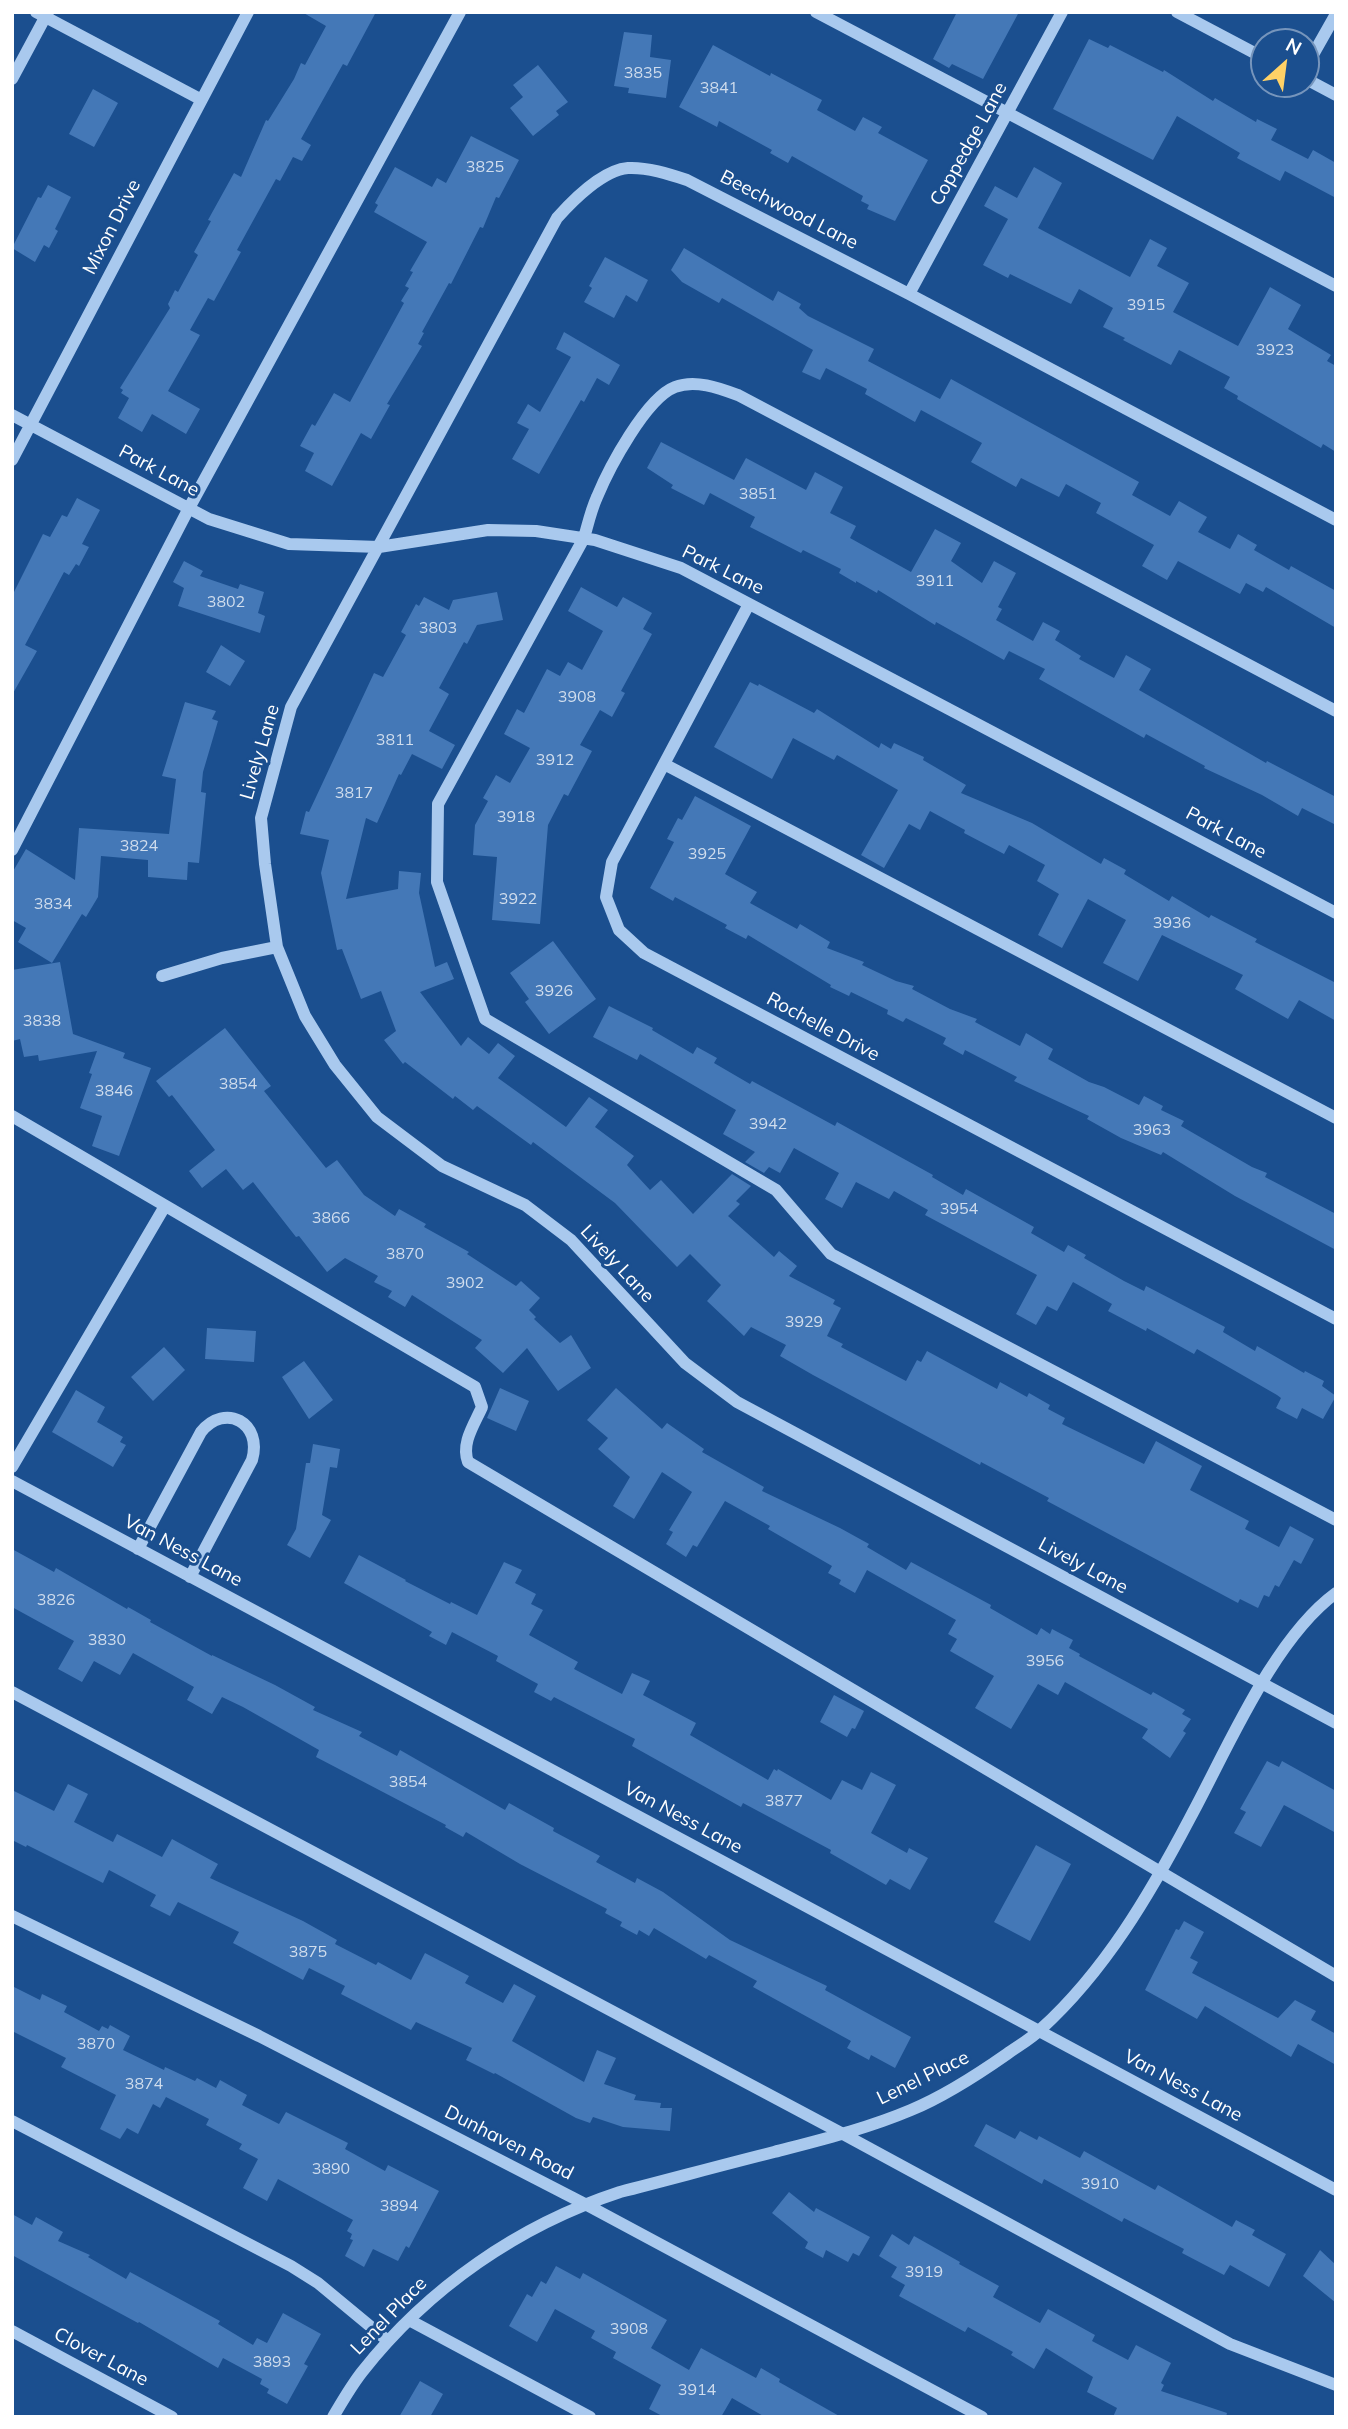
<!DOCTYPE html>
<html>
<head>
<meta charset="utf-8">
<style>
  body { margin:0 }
  #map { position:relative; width:1348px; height:2429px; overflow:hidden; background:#1b4f8f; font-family:Mulish,sans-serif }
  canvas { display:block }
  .frame { position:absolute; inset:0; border:14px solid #fff; pointer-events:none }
  .north { position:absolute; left:1250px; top:28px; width:70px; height:70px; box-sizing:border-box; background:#1b4f8f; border:2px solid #7695bc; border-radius:50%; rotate:28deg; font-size:19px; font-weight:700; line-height:28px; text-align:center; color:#fff }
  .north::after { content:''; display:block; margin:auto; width:24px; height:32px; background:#ffd166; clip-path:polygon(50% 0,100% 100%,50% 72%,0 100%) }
</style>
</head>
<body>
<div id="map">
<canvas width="1348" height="2429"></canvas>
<div class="frame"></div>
<div class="north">N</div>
</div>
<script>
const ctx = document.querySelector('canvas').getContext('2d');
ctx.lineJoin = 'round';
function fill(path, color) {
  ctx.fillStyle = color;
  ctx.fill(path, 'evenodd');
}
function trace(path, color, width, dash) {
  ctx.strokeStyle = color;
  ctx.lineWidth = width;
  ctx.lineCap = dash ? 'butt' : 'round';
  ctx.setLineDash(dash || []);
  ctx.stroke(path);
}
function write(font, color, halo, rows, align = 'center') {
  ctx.font = font + ' Mulish,sans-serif';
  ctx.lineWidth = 6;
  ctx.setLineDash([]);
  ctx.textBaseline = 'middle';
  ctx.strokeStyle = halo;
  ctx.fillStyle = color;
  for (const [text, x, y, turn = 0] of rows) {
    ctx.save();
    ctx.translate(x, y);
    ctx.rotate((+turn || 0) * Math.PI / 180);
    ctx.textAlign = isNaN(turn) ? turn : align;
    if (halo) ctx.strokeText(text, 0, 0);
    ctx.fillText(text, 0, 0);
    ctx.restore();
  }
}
fill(new Path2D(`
  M302,12H376L347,66L343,64L301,139L311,145L302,161L293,157L280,181L276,179L237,250L241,252L214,301L208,298L190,330L200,335L168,391L200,409L186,434L152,414L142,432L118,418L129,398L121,393L123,390L120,388L170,308L168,304L175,290L178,292L198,255L194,252L211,221L208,220L234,173L241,177L266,120L268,121L294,79L301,63L305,65L326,26Z
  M957,12H1019L983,79L952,64L949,68L933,59Z
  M624,32L652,35L650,57L671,60L666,98L628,93L629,88L614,86Z
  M1089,39L1108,48L1110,45L1163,72L1164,70L1213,101L1215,98L1256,122L1257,119L1277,129L1271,140L1308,159L1313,150L1336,163V198L1285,171L1280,181L1237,158L1240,153L1177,116L1153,160L1053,109Z
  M713,45L770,76L771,73L822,100L817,110L855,131L863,117L882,127L878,133L928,160L895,221L867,209L869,205L861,201L863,196L792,156L788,163L770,153L772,150L719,121L717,127L679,107Z
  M538,65L568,102L556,111L559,115L533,136L510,108L523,97L513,85Z
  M93,89L118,103L94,147L69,134Z
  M471,136L519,160L499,198L496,197L483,228L480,227L451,284L449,283L422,332L424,333L418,344L422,346L387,404L390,405L371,439L361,433L332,486L305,471L314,453L300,446L312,424L315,426L334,393L350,402L404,303L401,301L409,288L405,286L413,272L410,271L427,242L374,212L378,205L375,203L395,167L432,187L437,178L446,183Z
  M1034,167L1062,183L1038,228L1130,277L1150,239L1167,248L1157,266L1189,283L1173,312L1238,346L1270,287L1301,305L1288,329L1331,355L1327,361L1336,366V452L1323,444L1321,448L1237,399L1238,396L1224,388L1230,377L1179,350L1171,365L1123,340L1125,338L1103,327L1113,308L1079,289L1071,304L1010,274L1008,278L983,265L1008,219L984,206L995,186L1017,198Z
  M48,185L71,197L55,229L58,231L49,248L44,245L35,262L12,248L38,197L41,198Z
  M684,248L773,301L778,291L801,304L799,308L808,316L874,349L868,361L940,399L951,379L1139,482L1132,495L1170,516L1179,501L1207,517L1198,532L1230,549L1238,534L1257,545L1254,550L1289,570L1291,566L1336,591V628L1266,587L1263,592L1246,583L1240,594L1178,561L1167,580L1142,566L1154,545L1096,513L1101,503L1066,484L1059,497L1021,478L1016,487L971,462L982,443L921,410L915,422L865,394L867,389L826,368L820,380L802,372L813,350L722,298L719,303L682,282L671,270Z
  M605,257L648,280L637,302L626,295L614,318L584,302L592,288L589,286Z
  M564,332L620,365L609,385L597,378L584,402L581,400L539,474L512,459L529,429L517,423L528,404L540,412L571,357L556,349Z
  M661,442L734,480L746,458L806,490L815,472L843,487L830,513L856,526L850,538L911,572L935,529L961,543L951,561L982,583L994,561L1016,573L998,607L1002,609L996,620L1033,641L1043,622L1060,631L1055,640L1081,656L1079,659L1114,678L1126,655L1151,669L1139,690L1266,763L1267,761L1336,797V825L1302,808L1298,816L1262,795L1204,768L1205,766L1146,734L1144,738L1039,679L1045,669L1009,651L1004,660L936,622L935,625L878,590L877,593L856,581V583L839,573L841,569L803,550L801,553L750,527L755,517L710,493L704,505L671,488L673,485L647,468Z
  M77,498L100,510L82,544L89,547L79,566L76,564L69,575L64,572L25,645L37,651L12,695V596L43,534L50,537L62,515L67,517Z
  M184,561L203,571L200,576L238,589L240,584L264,592L258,613L265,616L260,633L178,606L184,588L173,582Z
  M581,587L617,607L623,597L652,613L643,629L652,634L621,691L625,693L612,717L600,710L580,745L592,751L568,796L564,794L548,825L540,924L492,920L497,857L473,855L475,825L488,801L483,798L496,775L510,783L530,748L504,734L517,709L524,713L547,669L560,676L568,662L582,670L603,631L568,611Z
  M497,592L503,620L477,625L467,644L464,642L439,688L449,694L429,731L455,745L442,769L412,754L401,775L399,774L377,823L366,818L346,899L398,889L399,871L421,873L419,893L435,967L447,962L454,979L420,992L461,1046L468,1037L489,1054L498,1043L515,1056L498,1078L566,1127L589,1097L608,1110L595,1127L634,1156L627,1165L650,1190L661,1180L693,1214L732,1174L751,1186L736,1201L740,1204L728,1216L774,1257L779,1251L797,1266L789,1276L835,1300L833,1304L841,1308L827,1336L843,1344L841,1347L906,1381L917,1360L921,1362L927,1351L997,1389L1000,1382L1027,1397L1029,1393L1050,1405L1048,1409L1065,1418L1062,1424L1144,1464L1156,1441L1202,1466L1190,1490L1249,1521L1245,1529L1279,1547L1290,1526L1314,1539L1301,1564L1294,1560L1279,1587L1275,1585L1269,1597L1264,1595L1258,1608L1240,1599L1238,1603L1047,1501L1049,1498L981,1462L980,1465L813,1375L780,1356L786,1345L751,1327L744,1336L707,1301L721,1285L690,1254L677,1267L615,1203L533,1142L531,1145L477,1106L473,1110L455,1096L453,1099L405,1062L403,1064L384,1040L396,1031L381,991L361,999L342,949L337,950L321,873L329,840L300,834L306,811L309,812L374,673L383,677L406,635L401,632L416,604L419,606L424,597L449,610L453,600Z
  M221,645L245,661L230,686L206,672Z
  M750,682L758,686L759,684L814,713L817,709L879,748L881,743L891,749L894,743L924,757L923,760L966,785L961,793L1032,823L1101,864L1104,858L1126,870L1124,874L1169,901L1172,896L1209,918L1211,915L1257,939L1255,942L1336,983V1021L1299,1000L1288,1019L1235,989L1243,975L1162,935L1138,981L1103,963L1126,920L1088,899L1062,948L1038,935L1059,894L1037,881L1045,865L1009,845L1004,854L964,833L965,830L930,811L920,830L909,824L884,868L861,855L898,790L837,755L834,760L793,738L772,779L714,747Z
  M185,702L216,711L212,719L218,721L203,772L201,792L206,793L199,863L188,862L187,880L148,877V860L101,856L98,897L86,917L82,914L52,963L18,942L26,928L12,920V873L26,849L75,880L79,828L169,834L176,779L162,776Z
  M695,796L751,826L725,874L757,892L750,903L797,929L800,924L830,942L827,948L864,962L862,965L896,981L914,986L912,989L950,1009L977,1019L975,1022L1020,1046L1026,1033L1053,1049L1048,1059L1089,1082L1104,1087L1139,1105L1144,1096L1163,1106L1161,1110L1184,1121L1181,1126L1252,1167L1267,1173L1265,1177L1336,1214V1250L1235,1196L1163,1152L1161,1155L1121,1138L1087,1119L1089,1116L1014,1081L1017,1077L965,1050L963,1055L943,1044L946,1038L906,1018L903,1022L887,1014L888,1010L851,992L849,996L830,987L831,985L748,935L746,939L725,928L727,925L675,897L673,901L650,888L674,842L667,839L678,818L682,820Z
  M553,941L596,999L549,1034L525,1002L529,999L510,973Z
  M60,962L73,1034L125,1053L123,1058L151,1068L119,1156L92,1146L102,1116L80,1108L92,1074L89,1073L97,1051L39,1061L38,1055L24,1057L20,1039L12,1041V970Z
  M609,1006L653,1028L652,1030L693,1054L697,1047L717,1058L714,1063L750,1084L752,1081L835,1126L837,1122L933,1175L932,1177L963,1195L966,1189L1034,1227L1031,1233L1064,1252L1068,1245L1086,1255L1084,1258L1124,1281L1144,1291L1146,1286L1225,1327L1223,1332L1255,1351L1257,1346L1304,1373L1305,1371L1324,1381L1322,1386L1336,1396L1323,1419L1302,1408L1297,1419L1276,1408L1281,1398L1277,1395L1197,1349L1194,1354L1147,1328L1146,1331L1108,1311L1112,1304L1073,1282L1057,1311L1047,1306L1036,1325L1016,1314L1037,1275L925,1215L928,1210L894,1191L889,1199L856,1182L842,1208L825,1199L839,1173L794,1148L780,1173L769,1167L764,1173L745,1162L755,1152L723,1134L736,1110L640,1054L637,1060L593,1037Z
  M225,1028L271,1086L264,1091L326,1168L337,1160L364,1195L395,1216L399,1209L426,1224L424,1227L469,1252L467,1254L516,1286L521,1281L540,1298L529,1310L536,1317L534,1319L560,1343L571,1335L591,1368L558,1391L527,1348L503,1373L475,1348L482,1340L412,1295L405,1307L388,1297L392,1291L374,1282L378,1276L345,1258L327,1272L299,1236L296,1237L253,1182L243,1190L226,1169L202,1188L189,1171L215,1150L172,1095L169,1097L156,1081Z
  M207,1328L256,1331L254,1362L205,1359Z
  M164,1347L185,1370L153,1401L131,1377Z
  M304,1361L333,1400L309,1419L282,1377Z
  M500,1388L529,1401L516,1431L487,1418Z
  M616,1388L662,1429L667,1423L704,1449L702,1452L764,1487L762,1491L840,1528L869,1544L867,1547L906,1570L911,1562L991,1605L990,1608L1037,1635L1041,1628L1050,1634L1052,1629L1073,1640L1069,1648L1080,1654L1079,1656L1151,1695L1153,1692L1185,1710L1182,1714L1191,1719L1183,1731L1186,1733L1170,1758L1142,1738L1148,1729L1065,1682L1058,1695L1038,1684L1011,1729L975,1708L994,1676L950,1651L957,1639L948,1634L956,1620L867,1570L855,1593L839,1584L841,1580L828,1573L832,1566L768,1529L770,1526L725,1501L697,1547L693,1545L686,1557L666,1544L673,1532L669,1530L692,1492L662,1472L634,1519L613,1506L630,1477L598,1449L608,1438L587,1420Z
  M76,1390L105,1407L97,1422L123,1437L120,1442L126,1445L113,1467L52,1432Z
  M313,1444L340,1449L337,1468L330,1467L322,1515L331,1520L310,1558L287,1545L296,1529L306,1463H310Z
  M12,1549L54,1572L56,1568L127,1609L128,1607L151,1620L150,1622L212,1656V1655L275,1685L315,1707L313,1710L362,1732L359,1736L397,1756L400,1750L505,1810L509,1803L554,1828L553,1831L600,1856L596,1862L635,1883L637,1878L663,1892L730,1940L827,1986L825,1990L911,2037L895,2068L871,2055L869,2060L847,2048L851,2041L753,1987L757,1981L709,1955L706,1959L654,1928L649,1936L639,1930L637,1935L620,1926L622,1922L605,1913L607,1909L520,1864L466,1832L463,1837L445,1827L446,1825L316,1757L319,1750L243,1707L222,1697L212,1714L187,1700L194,1687L133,1653L120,1675L94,1661L82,1682L58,1669L74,1641L12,1607Z
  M359,1555L406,1580L405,1581L450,1604L451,1602L477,1615L504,1562L522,1570L515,1583L536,1594L531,1604L543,1610L529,1635L578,1662L574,1669L622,1694L632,1673L650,1681L643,1695L696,1723L690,1735L768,1780L774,1769L777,1771L778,1769L831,1800L842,1780L862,1790L871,1772L896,1785L871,1833L907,1853L909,1848L928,1858L910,1890L890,1879L886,1885L830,1853L831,1850L743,1803L741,1807L632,1746L635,1739L554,1697L551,1701L534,1692L538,1684L496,1661L498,1656L452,1632L446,1645L429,1636L432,1632L344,1583Z
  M834,1695L864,1711L855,1729L852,1728L847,1737L820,1722Z
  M1267,1761L1279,1767L1282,1761L1336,1791V1833L1284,1805L1261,1847L1234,1833L1246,1812L1240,1809Z
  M68,1784L88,1794L74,1822L113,1842L117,1834L162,1857L172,1839L218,1864L210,1878L303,1921L337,1940L335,1944L376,1965L378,1962L411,1980L425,1953L469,1976L465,1983L503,2003L514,1984L536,1996L512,2041L584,2082L597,2050L616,2058L604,2084L636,2095L634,2100L661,2103L660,2108H672L670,2131L623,2127L593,2117L590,2123L576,2118L495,2073L494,2074L466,2060L472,2048L416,2022L411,2030L341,1994L345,1986L309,1968L303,1980L233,1943L239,1932L178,1902L170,1916L150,1906L156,1895L109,1870L103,1883L27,1845L26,1847L12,1840V1790L54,1811Z
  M1036,1845L1071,1864L1030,1941L994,1922Z
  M1184,1921L1204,1932L1190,1958L1198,1962L1192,1973L1278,2018L1295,2000L1316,2011L1311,2020L1336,2034V2065L1298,2044L1291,2057L1205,2006L1197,2019L1145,1990L1176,1929L1179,1930Z
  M12,1986L40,2000L42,1994L67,2006L64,2012L99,2031L102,2026L108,2029L110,2025L130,2036L123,2050L164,2070L165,2067L195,2081L197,2078L216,2088L220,2080L247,2095L242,2105L279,2124L286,2112L348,2143L345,2149L385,2171L388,2165L439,2191L409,2248L406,2246L398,2261L373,2249L364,2267L345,2256L353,2240L350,2239L352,2234L347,2231L353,2220L278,2179L267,2201L243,2188L258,2159L239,2149L242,2144L206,2125L209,2119L166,2097L160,2108L153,2104L138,2134L127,2128L120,2139L100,2129L116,2095L61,2067L66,2058L12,2031Z
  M986,2124L1015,2139L1020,2131L1037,2140L1039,2136L1080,2158L1084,2151L1155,2190L1158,2185L1232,2227L1236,2220L1255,2230L1252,2235L1286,2254L1269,2287L1230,2265L1224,2275L1182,2253L1184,2249L1124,2218L1122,2222L1044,2179L1042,2184L974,2146Z
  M789,2192L814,2212L816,2208L870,2237L859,2256L853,2253L848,2262L826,2250L823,2258L805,2248L808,2242L772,2213Z
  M12,2214L32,2225L36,2217L63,2232L58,2241L90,2255L88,2257L126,2279L130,2272L220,2321L218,2324L253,2345L257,2338L267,2343L283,2313L321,2334L304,2364L308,2366L287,2404L267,2393L269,2389L260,2384L262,2379L223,2358L218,2368L139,2322L138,2323L12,2255Z
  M892,2234L909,2245L914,2236L960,2262L959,2264L999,2286L993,2297L1040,2323L1048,2309L1095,2335L1092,2341L1128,2360L1136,2345L1171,2363L1161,2383L1164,2385L1161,2391L1227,2413L1226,2417H1113L1117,2408L1087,2392L1093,2377L1046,2348L1034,2369L1011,2355L1013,2352L968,2327L965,2332L899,2296L905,2285L891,2277L897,2267L879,2256Z
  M1320,2250L1336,2265V2303L1303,2276Z
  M556,2266L580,2279L583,2273L667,2320L651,2348L689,2370L701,2348L756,2378L761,2368L780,2379L779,2382L841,2417H765L732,2398L721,2417H664L649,2409L661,2385L613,2358L616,2352L591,2338L595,2331L555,2309L537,2342L509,2326L527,2294L532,2297L541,2281L546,2284Z
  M420,2381L443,2394L430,2417H399Z`), '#4478b7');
trace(new Path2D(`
  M36,12L200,99
  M816,12L1336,286
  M1177,12L1264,58
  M1306,67L1336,14
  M12,79L48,12
  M1306,79L1336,95
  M909,294L1062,12
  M12,415L209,519L289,544L379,547L488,530L536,531L595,540L681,568L1336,913
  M12,460L248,12
  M1336,520L909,294L687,180C669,174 647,167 628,168C603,170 573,200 557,218L291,707L261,818L265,864L277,947L305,1016L335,1065L377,1117L442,1166L525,1205L571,1240L685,1363L737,1402L1336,1723
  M749,604L612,862L606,897L619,930L644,953L1336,1319
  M1336,711L738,395C719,388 695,379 675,387C646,398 609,468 597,497C591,510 588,524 584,538L438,804L437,882L485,1019L776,1190L831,1254L1336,1520
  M664,764L1336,1118
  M12,850L189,508L460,12
  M162,976L222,958L277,947
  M12,1116L475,1387L482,1407C474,1425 461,1443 468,1462L1336,1976
  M12,1467L165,1206
  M12,1481L1336,2190
  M138,1549L201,1432C225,1402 263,1423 252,1460L190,1577
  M12,1692L843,2134L1230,2344L1336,2385
  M12,1916L259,2036L585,2204L982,2417
  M12,2121L291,2266L318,2283L388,2341
  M409,2320L590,2417
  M12,2331L172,2417
  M333,2417C342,2402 351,2386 362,2372C428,2288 519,2225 620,2192C671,2179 722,2165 774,2152C820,2140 866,2129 911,2110C945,2096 977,2075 1007,2054C1018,2046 1031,2039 1041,2029C1105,1971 1150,1894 1190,1818C1227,1750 1273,1639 1336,1593`), '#a9c9ee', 12);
write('16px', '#d0dded', null, [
  ["3835",643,73],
  ["3841",719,88],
  ["3825",485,167],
  ["3915",1146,305],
  ["3923",1275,350],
  ["3851",758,494],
  ["3911",935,581],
  ["3802",226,602],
  ["3803",438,628],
  ["3908",577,697],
  ["3811",395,740],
  ["3912",555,760],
  ["3817",354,793],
  ["3918",516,817],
  ["3824",139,846],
  ["3925",707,854],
  ["3922",518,899],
  ["3834",53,904],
  ["3936",1172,923],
  ["3926",554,991],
  ["3838",42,1021],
  ["3854",238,1084],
  ["3846",114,1091],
  ["3942",768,1124],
  ["3963",1152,1130],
  ["3954",959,1209],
  ["3866",331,1218],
  ["3870",405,1254],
  ["3902",465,1283],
  ["3929",804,1322],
  ["3826",56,1600],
  ["3830",107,1640],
  ["3956",1045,1661],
  ["3854",408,1782],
  ["3877",784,1801],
  ["3875",308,1952],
  ["3870",96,2044],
  ["3874",144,2084],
  ["3890",331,2169],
  ["3910",1100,2184],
  ["3894",399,2206],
  ["3919",924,2272],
  ["3908",629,2329],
  ["3893",272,2362],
  ["3914",697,2390]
]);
write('19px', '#fff', '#1b4f8f', [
  ["Coppedge Lane",969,144,-61],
  ["Beechwood Lane",789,210,27],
  ["Mixon Drive",112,227,-63],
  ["Park Lane",159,471,28],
  ["Park Lane",723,570,26],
  ["Lively Lane",260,752,-74],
  ["Park Lane",1226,833,28],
  ["Rochelle Drive",823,1027,28],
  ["Lively Lane",617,1264,47],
  ["Van Ness Lane",183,1551,28],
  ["Lively Lane",1083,1566,28],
  ["Van Ness Lane",683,1818,28],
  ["Lenel Place",923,2078,-26],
  ["Van Ness Lane",1183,2086,28],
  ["Dunhaven Road",509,2143,27],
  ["Lenel Place",389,2316,-46],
  ["Clover Lane",101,2357,28]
]);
</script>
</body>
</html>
